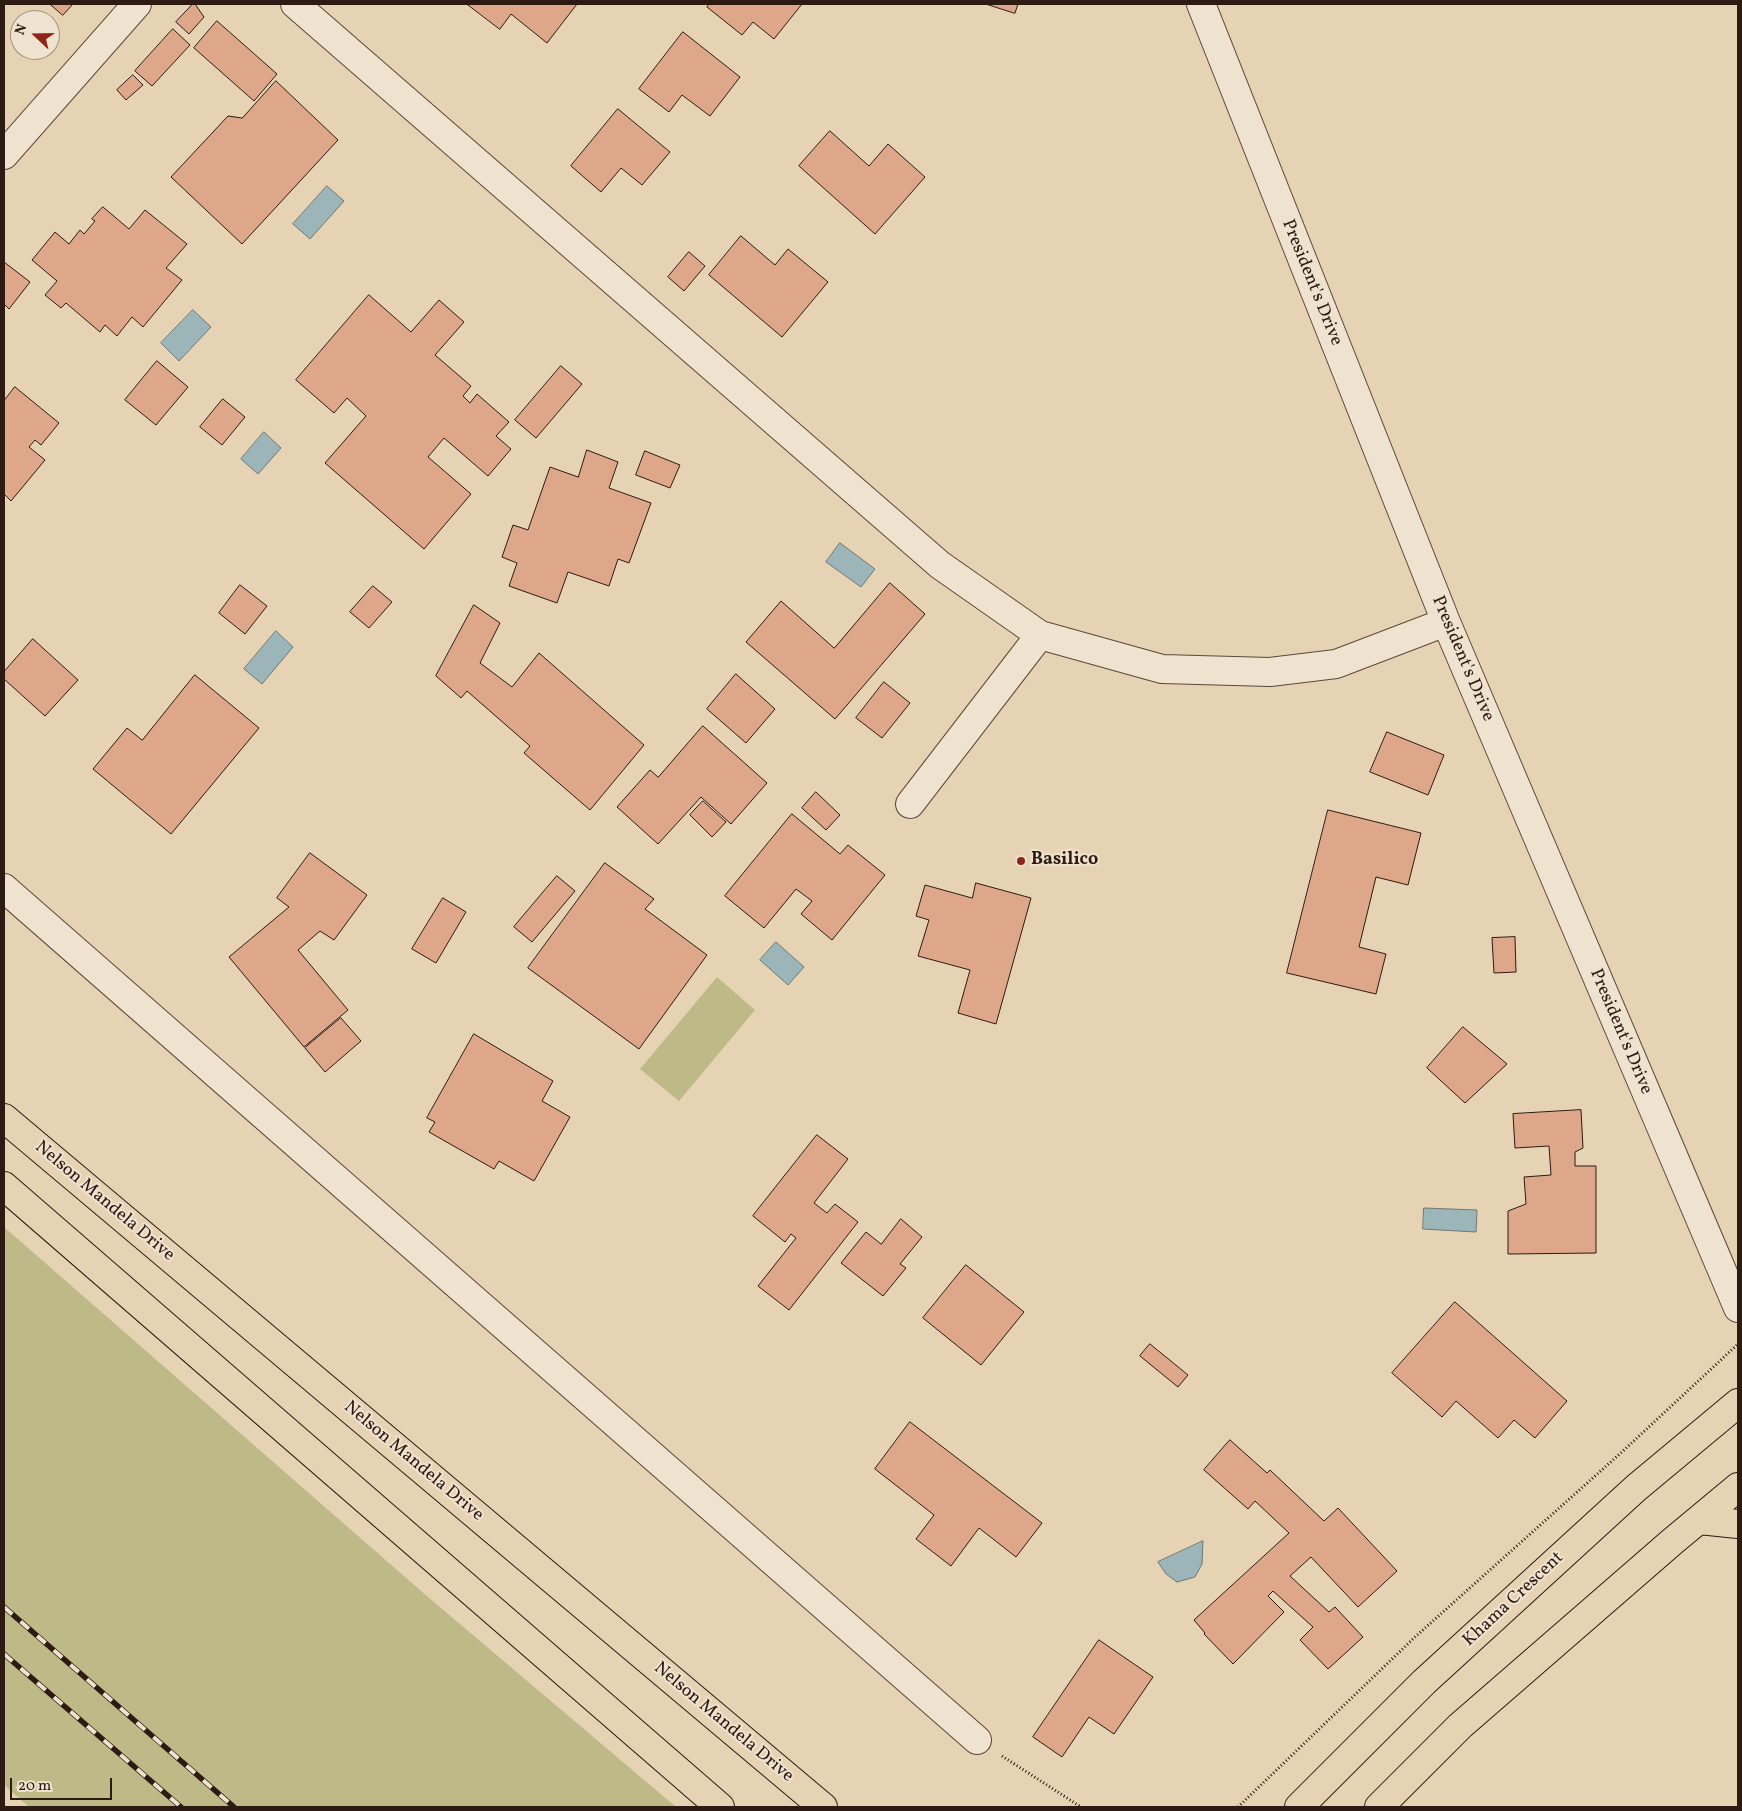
<!DOCTYPE html>
<html>
<head>
<meta charset="utf-8">
<style>
  body { margin:0 }
  #map { position:relative; width:1742px; height:1811px; overflow:hidden; background:#e6d3b3; font-family:Vollkorn,serif }
  canvas { display:block }
  .frame { position:absolute; inset:0; border:5px solid #2d1a13; pointer-events:none }
  .north { position:absolute; left:10px; top:10px; width:50px; height:50px; box-sizing:border-box; background:#efe2ce; border:1px solid #a19283; border-radius:50%; rotate:291deg; font-size:14px; font-weight:700; line-height:20px; text-align:center; color:#2d1a13 }
  .north::after { content:''; display:block; margin:auto; width:18px; height:22px; background:#8f2418; clip-path:polygon(50% 0,100% 100%,50% 72%,0 100%) }
  .scale { position:absolute; left:10px; top:1778px; width:102px; height:22px; box-sizing:border-box; border:2px solid #2d1a13; border-top:0; padding-left:6px; font-size:15px; line-height:18px; white-space:nowrap; color:#2d1a13; -webkit-text-stroke:4px #efe2ce; paint-order:stroke }
</style>
</head>
<body>
<div id="map">
<canvas width="1742" height="1811"></canvas>
<div class="frame"></div>
<div class="north">N</div>
<div class="scale">20 m</div>
</div>
<script>
const ctx = document.querySelector('canvas').getContext('2d');
ctx.lineJoin = 'round';
function fill(path, color) {
  ctx.fillStyle = color;
  ctx.fill(path, 'evenodd');
}
function trace(path, color, width, dash) {
  ctx.strokeStyle = color;
  ctx.lineWidth = width;
  ctx.lineCap = dash ? 'butt' : 'round';
  ctx.setLineDash(dash || []);
  ctx.stroke(path);
}
function write(font, color, halo, rows, align = 'center') {
  ctx.font = font + ' Vollkorn,serif';
  ctx.lineWidth = 4;
  ctx.setLineDash([]);
  ctx.textBaseline = 'middle';
  ctx.strokeStyle = halo;
  ctx.fillStyle = color;
  for (const [text, x, y, turn = 0] of rows) {
    ctx.save();
    ctx.translate(x, y);
    ctx.rotate((+turn || 0) * Math.PI / 180);
    ctx.textAlign = isNaN(turn) ? turn : align;
    if (halo) ctx.strokeText(text, 0, 0);
    ctx.fillText(text, 0, 0);
    ctx.restore();
  }
}
fill(new Path2D(`
  M717,977L755,1010L679,1101L640,1069Z
  M4,1227L428,1597L676,1807H29L4,1785Z`), '#bdba87');
const water = new Path2D(`
  M327,186L344,201L310,239L293,224Z
  M193,310L211,327L179,361L161,343Z
  M264,432L281,448L258,474L241,459Z
  M840,543L875,569L861,587L826,562Z
  M276,631L293,647L262,684L244,669Z
  M776,942L804,967L788,985L760,960Z
  M1424,1208L1477,1210L1476,1232L1423,1229Z
  M1203,1541L1202,1564L1195,1577L1177,1582L1166,1574L1158,1562Z`);
fill(water, '#9bb5b8');
trace(water, '#6f7776', 1);
const building = new Path2D(`
  M50,4H73L63,15Z
  M193,4H195L204,17L189,34L176,22Z
  M467,4H577L547,43L511,14L500,29Z
  M710,4H802L774,39L753,22L742,35L707,7Z
  M986,4H1018L1015,13Z
  M217,21L277,74L254,101L194,48Z
  M173,29L190,45L152,86L135,71Z
  M683,32L740,77L710,116L682,95L669,112L639,89Z
  M133,75L143,85L126,100L117,90Z
  M276,81L338,140L242,244L171,177L228,116L242,118Z
  M618,109L670,152L642,185L621,168L601,192L571,166Z
  M830,131L869,166L888,144L925,177L875,234L799,166Z
  M103,207L129,229L145,210L187,244L166,268L182,280L143,327L132,317L117,336L105,325L100,332L66,303L61,308L45,295L57,281L32,260L55,232L69,244L80,230L84,234L95,221L92,219Z
  M741,236L775,265L788,249L828,282L782,337L709,275Z
  M689,252L705,266L684,291L668,277Z
  M4,262L30,282L9,309L4,304Z
  M369,295L411,332L439,300L464,322L435,355L471,386L463,396L470,403L477,394L509,422L496,436L511,449L488,476L444,438L428,457L471,494L424,549L325,463L366,416L347,398L334,413L296,380Z
  M157,361L188,387L156,425L125,400Z
  M561,366L582,384L536,438L515,420Z
  M15,387L59,423L41,445L35,440L29,447L45,460L11,501L4,494V401Z
  M223,399L245,417L222,445L200,427Z
  M587,450L618,462L609,488L651,503L629,563L618,559L609,586L568,572L557,603L509,586L517,563L502,557L513,525L528,530L550,467L578,477Z
  M645,451L680,465L670,488L636,475Z
  M890,583L925,614L835,719L746,642L781,601L834,648Z
  M240,585L267,606L245,634L219,613Z
  M373,586L392,602L369,628L350,612Z
  M474,605L500,623L480,663L512,687L539,653L644,745L590,810L524,753L530,746L467,691L461,698L436,676Z
  M33,639L78,680L45,716L4,679V672Z
  M736,674L775,709L746,743L707,709Z
  M195,675L259,728L171,834L93,769L127,728L142,740Z
  M884,682L910,703L882,738L856,718Z
  M703,726L767,783L731,824L701,797L658,844L617,807L650,770L658,777Z
  M1387,732L1444,755L1428,795L1370,772Z
  M816,792L840,815L826,830L802,808Z
  M703,801L726,822L712,837L690,815Z
  M1328,810L1421,833L1408,885L1376,877L1359,947L1386,954L1376,994L1287,973Z
  M792,814L840,854L848,845L885,875L832,940L801,914L812,901L796,889L764,928L725,896Z
  M310,853L367,895L334,940L320,931L298,950L348,1010L304,1047L229,957L289,907L277,898Z
  M605,863L654,899L645,909L707,955L639,1049L528,968Z
  M557,876L575,891L532,942L514,927Z
  M976,883L1031,898L996,1024L958,1013L970,970L918,956L929,920L916,916L925,885L972,898Z
  M443,898L466,912L436,963L412,949Z
  M1515,937L1516,972L1494,973L1492,938Z
  M341,1018L361,1041L325,1072L305,1048Z
  M1463,1027L1507,1064L1465,1103L1427,1068Z
  M474,1034L553,1081L542,1101L570,1117L534,1181L499,1161L494,1169L429,1132L435,1122L427,1118Z
  M1581,1110L1583,1148L1575,1152V1166H1596V1253L1508,1254V1211L1526,1204L1524,1177L1551,1175L1549,1146L1515,1148L1513,1114Z
  M817,1135L848,1159L814,1203L827,1213L835,1204L858,1222L789,1310L758,1286L796,1238L791,1234L785,1242L753,1216Z
  M901,1219L922,1237L900,1264L906,1268L883,1296L841,1263L866,1232L881,1244Z
  M966,1265L1024,1312L981,1365L923,1318Z
  M1455,1302L1567,1401L1535,1438L1514,1420L1498,1438L1456,1401L1442,1417L1392,1373Z
  M1150,1344L1188,1375L1178,1387L1140,1356Z
  M910,1422L1042,1523L1016,1557L979,1528L951,1566L916,1539L934,1515L875,1469Z
  M1230,1440L1267,1473L1270,1470L1324,1521L1338,1508L1397,1571L1358,1607L1311,1557L1290,1576L1329,1612L1335,1607L1363,1637L1328,1669L1300,1640L1313,1627L1273,1591L1268,1596L1284,1612L1233,1664L1204,1634L1205,1633L1194,1620L1289,1533L1255,1501L1248,1509L1204,1470Z
  M1099,1640L1153,1677L1114,1734L1089,1717L1062,1757L1033,1737Z`);
fill(building, '#dea78a');
trace(building, '#2d1a13', 1);
const minor = new Path2D(`
  M295,4L940,565L1040,635L1162,669L1270,672L1336,664L1446,622
  M1201,4L1446,622L1738,1308
  M4,155L137,4
  M910,804L1040,635
  M4,888L977,1740`);
const primary = new Path2D(`
  M4,1118L823,1807
  M4,1186L720,1807
  M1699,1520L1738,1524
  M1299,1807L1424,1682L1636,1488L1738,1403
  M1379,1807L1460,1726L1673,1541L1738,1487`);
trace(minor, '#5b483b', 30);
trace(primary, '#2d1a13', 30);
trace(new Path2D(`
  M1002,1756L1081,1807
  M1238,1807L1415,1637L1623,1451L1738,1344`), '#2d1a13', 3, [1, 2.5]);
trace(minor, '#efe2ce', 28);
trace(primary, '#e6d3b3', 28);
const rail = new Path2D(`
  M4,1607L234,1807
  M4,1654L181,1807`);
trace(rail, '#2d1a13', 5.5);
trace(rail, '#efe2ce', 4, [11]);
for (const [x, y, r, color] of [
  [1021,861,5,"#8f2418"]
]) {
  const dot = new Path2D();
  dot.arc(x, y, r, 0, 2 * Math.PI);
  ctx.fillStyle = color;
  ctx.fill(dot);
  trace(dot, '#efe2ce', 2);
}
write('18px', '#2d1a13', '#efe2ce', [
  ["President's Drive",1311,283,68],
  ["President's Drive",1462,659,67],
  ["President's Drive",1620,1032,67],
  ["Nelson Mandela Drive",104,1202,40],
  ["Nelson Mandela Drive",413,1462,40],
  ["Khama Crescent",1514,1600,-43],
  ["Nelson Mandela Drive",723,1723,40]
]);
write('bold 18px', '#2d1a13', '#efe2ce', [
  ["Basilico",1031,861]
], 'left');
</script>
</body>
</html>
